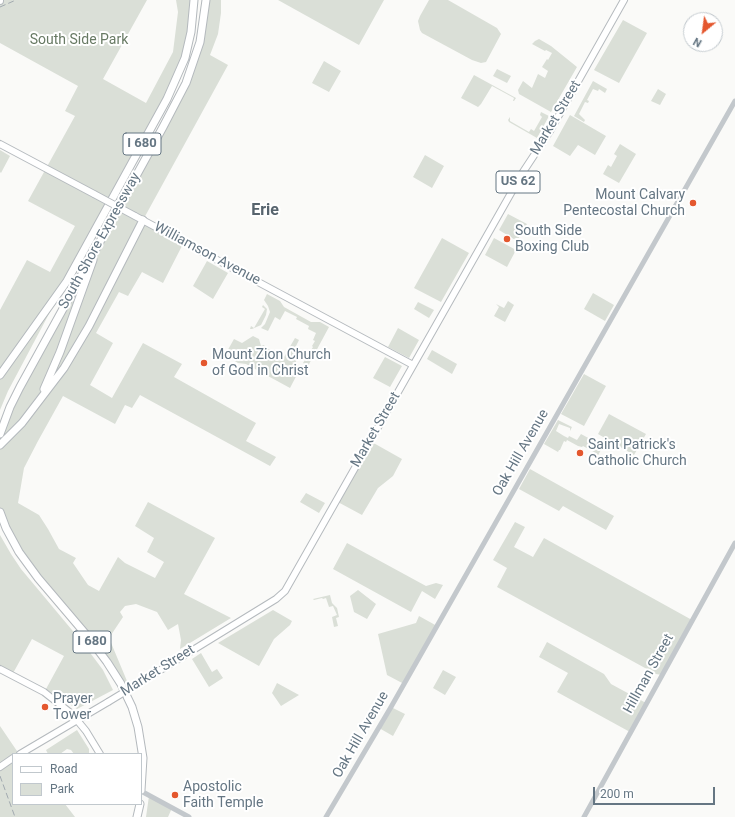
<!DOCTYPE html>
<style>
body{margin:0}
#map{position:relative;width:735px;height:817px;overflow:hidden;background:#fafaf8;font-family:Roboto,sans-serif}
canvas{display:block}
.legend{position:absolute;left:12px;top:753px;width:130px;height:52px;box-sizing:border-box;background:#fff;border:1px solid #c1c8cd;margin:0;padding:5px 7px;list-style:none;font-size:12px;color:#657683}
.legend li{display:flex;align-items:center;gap:8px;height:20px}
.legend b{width:20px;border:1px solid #c1c8cd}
.north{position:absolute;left:683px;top:12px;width:40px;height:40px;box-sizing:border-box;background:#fff;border:1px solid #c1c8cd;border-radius:50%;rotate:209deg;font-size:11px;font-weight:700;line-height:16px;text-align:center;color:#657683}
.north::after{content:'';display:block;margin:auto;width:14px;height:18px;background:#e4572e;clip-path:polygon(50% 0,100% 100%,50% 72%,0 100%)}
.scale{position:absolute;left:593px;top:787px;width:122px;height:18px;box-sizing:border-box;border:2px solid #657683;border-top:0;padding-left:5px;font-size:12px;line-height:14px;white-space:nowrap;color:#657683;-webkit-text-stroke:3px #fff;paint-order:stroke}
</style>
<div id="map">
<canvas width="735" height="817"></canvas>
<ul class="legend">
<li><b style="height:5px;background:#fff"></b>Road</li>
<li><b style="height:11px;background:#dadfd7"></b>Park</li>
</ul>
<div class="north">N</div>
<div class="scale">200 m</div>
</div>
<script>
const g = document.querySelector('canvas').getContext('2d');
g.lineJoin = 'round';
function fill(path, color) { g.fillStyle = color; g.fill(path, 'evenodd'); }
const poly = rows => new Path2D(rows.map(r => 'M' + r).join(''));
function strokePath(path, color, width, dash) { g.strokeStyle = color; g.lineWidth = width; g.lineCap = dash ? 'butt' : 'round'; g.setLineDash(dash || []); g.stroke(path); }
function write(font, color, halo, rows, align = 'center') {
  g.font = font + ' Roboto,sans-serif'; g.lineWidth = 4; g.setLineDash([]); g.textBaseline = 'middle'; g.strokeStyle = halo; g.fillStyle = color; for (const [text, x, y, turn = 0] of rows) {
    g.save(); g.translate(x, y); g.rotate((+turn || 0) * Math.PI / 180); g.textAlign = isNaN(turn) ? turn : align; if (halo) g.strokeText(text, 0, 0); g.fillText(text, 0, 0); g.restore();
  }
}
const green = poly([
 [0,0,147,0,103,79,146,103,173,52,178,12,176,0,194,0,185,58,8,391,0,410,0,310,27,260,50,272,75,226,28,201,75,116,65,111,78,86,0,43],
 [206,0,221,0,221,13,218,34,210,55,228,65,143,220,184,242,163,283,142,272,128,296,119,292,96,333,113,343,90,385,112,398,143,343,182,364,174,377,256,423,246,441,276,457,270,466,140,395,132,408,125,405,115,424,63,396,38,441,24,468,18,503,39,515,48,529,59,549,76,558,73,563,88,585,99,591,118,557,125,563,155,578,164,562,147,552,154,538,135,526,148,502,215,538,184,594,231,618,180,649,181,640,178,624,168,630,157,612,136,604,125,606,120,612,123,617,109,638,127,681,121,685,28,564,0,512,0,434,5,420,194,64],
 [278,0,384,0,359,45],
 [429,0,448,0,497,28,501,34,486,62,481,63,472,60,422,33,420,30,418,21,420,16],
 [623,20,647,33,619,83,594,70],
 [539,39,551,46,577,67,551,112,519,94,518,90,523,81,532,88,538,74,545,78,548,71,542,67,547,59,548,60,552,53,546,50,545,51,532,44,535,41],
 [324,61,341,71,329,92,312,83],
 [497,69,511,76,507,83,493,76],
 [474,75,516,98,514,101,513,101,514,98,492,86,481,104,478,107,461,98],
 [593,81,607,89,605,93,599,89,598,91,593,89,587,100,589,101,588,103,585,102,579,114,585,120,584,122,574,116],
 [658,89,666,94,660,105,651,101],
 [541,112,549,116,537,138,509,122,508,120,510,117,510,121,529,132,531,129,534,131,542,117,540,115],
 [570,115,606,136,595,155,578,145,570,156,553,146],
 [620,144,636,154,619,183,603,174,608,165,611,167,617,156,614,154],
 [0,150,10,156,1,173,0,172],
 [425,155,444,166,432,188,413,177],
 [508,214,527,224,517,241,499,230],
 [442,238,469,253,441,302,414,288],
 [494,238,516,250,507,267,485,255],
 [207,261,228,273,213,299,193,286],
 [593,293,614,305,605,321,584,309],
 [267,294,280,301,284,307,311,322,320,322,329,327,308,366,303,363,313,347,312,346,315,341,313,340,316,333,308,329,309,326,296,319,297,317,285,311,280,320,275,317,268,331,261,328,265,324,270,312,268,306,264,300],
 [508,301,514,305,505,322,494,316,499,307,496,304,504,308],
 [418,302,434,310,429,318,414,309],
 [263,305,267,309,266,315,261,325,252,329,250,329,251,326,254,328,265,309,262,307],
 [398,328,419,340,409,358,388,347],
 [253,336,259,339,261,346,264,345,265,347,284,357,295,338,299,340,293,352,295,354,294,355,298,357,297,360,295,363,290,361,301,367,290,388,246,364,238,363,225,355,234,339,242,343],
 [432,350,457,364,452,374,427,359],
 [385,357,402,366,390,387,373,378],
 [584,374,606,386,584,426,561,414],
 [609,414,646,434,634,455,598,434],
 [558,420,572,427,570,431,570,428,559,424,556,431,564,436,568,438,569,436,577,440,581,434,603,446,595,461,593,455,594,452,583,446,582,447,578,446,567,440,566,442,564,441,560,450,559,450,558,452,544,444],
 [370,441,402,459,393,476,378,488,362,515,336,501],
 [530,469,614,516,606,530,563,506,559,511,519,489],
 [306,493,325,503,319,513,300,502],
 [515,522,525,527,514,547,533,557,544,538,692,620,662,675,656,674,497,587,507,568,493,560],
 [0,535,11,554,21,569,82,642,103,670,113,690,77,709,46,689,64,656,32,639,12,675,0,669],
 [347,543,426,586,436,583,443,585,435,599,422,591,411,612,333,569],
 [358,590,376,604,367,619,354,612,350,596],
 [330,595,332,603,337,608,339,617,336,618,338,626,334,627,332,617,337,615,333,606,329,607,326,598,323,599,322,598,314,600,313,599],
 [273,610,292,621,290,625,274,639,259,666,218,643],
 [419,616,437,626,404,684,387,675,378,634,416,623],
 [547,642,604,674,611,684,646,703,630,732,557,692,568,673,539,657],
 [201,653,212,672,217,669,223,678,209,687,192,659],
 [443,670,456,677,445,695,433,688],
 [277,683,299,695,281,706,272,693],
 [391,707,405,714,393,736,379,728],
 [0,726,19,754,13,754,13,804,65,804,75,817,0,817],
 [77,730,89,749,89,753,88,754,74,754,71,750,67,749,60,754,48,754,46,750],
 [149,796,172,808,168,817,146,817]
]);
const minor = poly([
 [141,791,189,817],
 [326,817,391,707,735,101],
 [584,817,735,543]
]);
const major = poly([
 [0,1,0,0],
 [0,144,94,194],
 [135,216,413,365],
 [0,669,44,692,72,714,86,731,100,754],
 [136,685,276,599,285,591,523,172,550,131,624,0],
 [20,754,108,702],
 [0,767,13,758]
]);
const highway = poly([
 [0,375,67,281,167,99,185,58,191,32,194,0],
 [44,389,60,352,93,260],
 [0,434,10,407,20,387,163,127,186,83,200,42,206,0],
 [0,445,22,423,64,368,89,326,143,220],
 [0,512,6,528,19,552,38,578,89,638,107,662,121,684,132,707,138,727,143,758,141,790],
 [137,817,140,804]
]);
const rail = poly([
 [0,7,16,0],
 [0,776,15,817]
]);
const majorBridge = poly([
 [94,194,135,216],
 [108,702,136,685]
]);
const markers = [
 [693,203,4,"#e4572e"],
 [507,239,4,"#e4572e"],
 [204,363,4,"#e4572e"],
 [580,453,4,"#e4572e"],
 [45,707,4,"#e4572e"],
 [175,795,4,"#e4572e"]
];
const shields = [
 [142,144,38],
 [518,182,44],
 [92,642,38]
];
const shieldNames = [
 ["I 680",142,144],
 ["US 62",518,182],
 ["I 680",92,642]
];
const parkNames = [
 ["South Side Park",79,40]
];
const streetNames = [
 ["Market Street",556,118,-59],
 ["South Shore Expressway",100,241,-61],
 ["Williamson Avenue",207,254,28],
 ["Market Street",376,430,-60],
 ["Oak Hill Avenue",521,453,-60],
 ["Market Street",158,671,-32],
 ["Hillman Street",649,674,-61],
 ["Oak Hill Avenue",361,735,-60]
];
const poiNames = [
 ["Mount Calvary",685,195,"right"],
 ["Pentecostal Church",685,211,"right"],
 ["South Side",515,231],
 ["Boxing Club",515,247],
 ["Mount Zion Church",212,355],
 ["of God in Christ",212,371],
 ["Saint Patrick's",588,445],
 ["Catholic Church",588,461],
 ["Prayer",53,699],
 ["Tower",53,715],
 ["Apostolic",183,787],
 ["Faith Temple",183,803]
];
const quarterNames = [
 ["Erie",265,211]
];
fill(green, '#dadfd7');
strokePath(major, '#b5babe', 8);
strokePath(highway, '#b4b9bd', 9);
strokePath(minor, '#c3c8cc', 5);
strokePath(major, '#fff', 6);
strokePath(highway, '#fff', 7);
strokePath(rail, '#a2aab0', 1, [6, 3]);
strokePath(majorBridge, '#b5babe', 8, []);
strokePath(majorBridge, '#fff', 6);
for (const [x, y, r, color] of markers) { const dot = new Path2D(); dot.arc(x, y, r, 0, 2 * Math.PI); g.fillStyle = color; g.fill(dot); strokePath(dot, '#fff', 1.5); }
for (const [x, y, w] of shields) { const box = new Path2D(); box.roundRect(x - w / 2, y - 11, w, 22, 3); g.fillStyle = '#fff'; g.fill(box); strokePath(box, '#657683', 1); }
write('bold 13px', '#657683', null, shieldNames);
write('14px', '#687a64', '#fff', parkNames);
write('14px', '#657683', '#fff', streetNames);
write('14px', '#657683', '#fff', poiNames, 'left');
write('bold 16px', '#57646e', '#fff', quarterNames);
</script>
